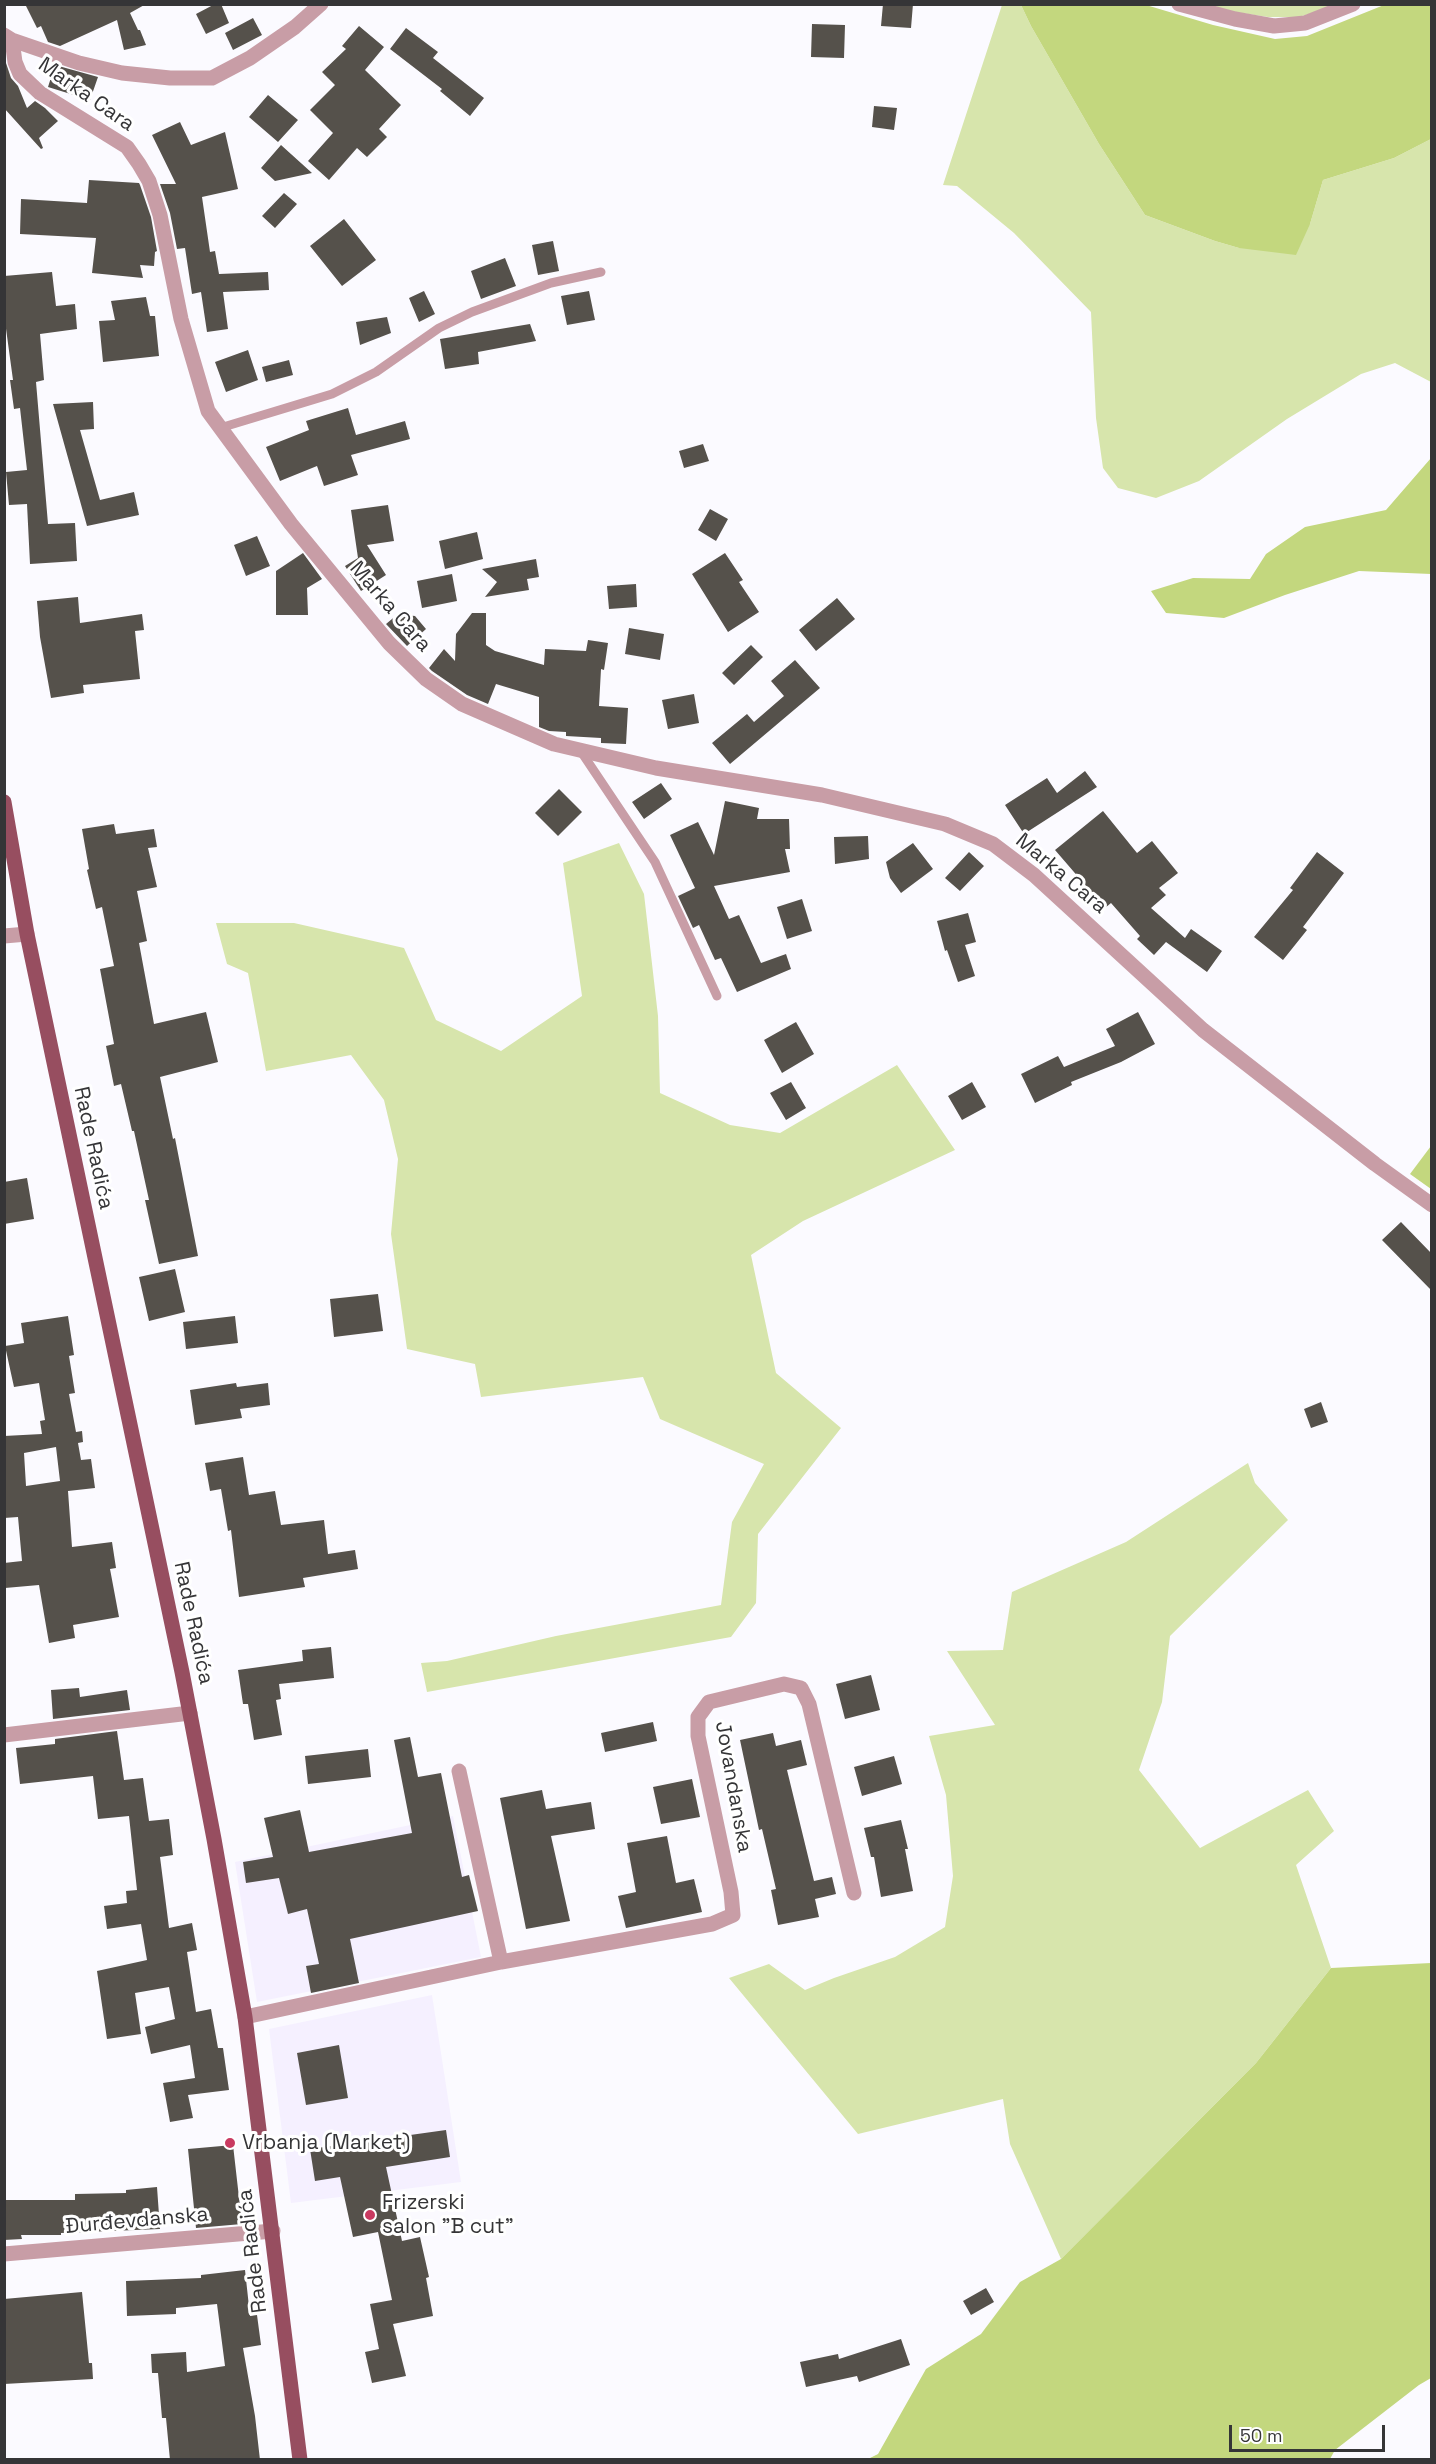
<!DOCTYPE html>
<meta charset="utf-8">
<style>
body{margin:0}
#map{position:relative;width:1436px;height:2464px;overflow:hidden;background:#fbfaff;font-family:"Space Grotesk",sans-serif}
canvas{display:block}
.frame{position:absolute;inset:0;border:6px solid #353537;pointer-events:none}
.scale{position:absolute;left:1229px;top:2425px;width:156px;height:27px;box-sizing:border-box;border:3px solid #353537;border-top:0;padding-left:8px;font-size:18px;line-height:21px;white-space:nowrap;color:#353537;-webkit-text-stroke:4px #fff;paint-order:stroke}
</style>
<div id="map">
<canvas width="1436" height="2464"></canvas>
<div class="frame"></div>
<div class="scale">50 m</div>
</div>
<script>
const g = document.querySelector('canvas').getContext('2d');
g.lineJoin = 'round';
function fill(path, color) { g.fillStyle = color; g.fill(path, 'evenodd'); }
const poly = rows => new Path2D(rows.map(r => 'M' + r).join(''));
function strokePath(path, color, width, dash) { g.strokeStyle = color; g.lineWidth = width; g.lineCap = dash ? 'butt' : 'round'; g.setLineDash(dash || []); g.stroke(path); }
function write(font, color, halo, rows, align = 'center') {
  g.font = font + ' "Space Grotesk",sans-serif'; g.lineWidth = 6; g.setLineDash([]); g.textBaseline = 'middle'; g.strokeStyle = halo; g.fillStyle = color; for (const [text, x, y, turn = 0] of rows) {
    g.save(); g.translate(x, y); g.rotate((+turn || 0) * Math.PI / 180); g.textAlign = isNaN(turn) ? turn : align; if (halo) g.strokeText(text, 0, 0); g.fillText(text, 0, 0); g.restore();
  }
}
const built = poly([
 [453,1816,481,1957,257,2002,235,1862],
 [432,1995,461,2182,291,2203,269,2029]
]);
const green = poly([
 [1002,5,1021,5,1031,26,1099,144,1145,215,1215,241,1239,248,1310,224,1323,180,1394,158,1431,139,1431,382,1395,363,1361,374,1287,419,1199,481,1156,498,1118,488,1103,468,1096,418,1091,312,1014,233,957,186,943,185],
 [1210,5,1338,5,1299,17,1268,17,1235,12],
 [619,843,644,894,658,1016,660,1093,730,1125,780,1133,897,1065,955,1150,803,1221,751,1255,776,1373,841,1428,758,1534,756,1603,731,1637,427,1692,421,1663,447,1661,556,1636,721,1605,732,1522,764,1464,660,1419,643,1377,481,1397,475,1364,407,1349,391,1234,398,1159,384,1100,351,1055,266,1071,248,973,227,964,216,923,294,923,404,948,436,1020,501,1051,582,996,563,863],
 [1248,1463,1255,1483,1288,1520,1170,1636,1162,1702,1139,1770,1200,1848,1308,1790,1334,1831,1296,1865,1331,1968,1256,2063,1061,2259,1010,2144,1003,2099,858,2134,729,1978,769,1964,805,1990,834,1978,895,1957,945,1927,953,1876,946,1795,929,1736,995,1725,947,1651,1003,1650,1012,1592,1126,1542]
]);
const forest = poly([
 [1021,5,1146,5,1213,25,1275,39,1307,36,1384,5,1429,5,1432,8,1431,139,1394,158,1323,180,1310,224,1296,255,1239,248,1215,241,1145,215,1099,144,1031,26],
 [1431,458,1431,574,1359,571,1285,595,1224,618,1166,613,1151,591,1193,578,1250,579,1266,554,1305,527,1386,510],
 [1431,1146,1431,1189,1410,1174],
 [1431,1963,1431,2378,1419,2385,1335,2450,1330,2459,868,2459,878,2454,926,2369,981,2334,1020,2282,1061,2259,1256,2063,1331,1968]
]);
const building = poly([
 [25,4,146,4,130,13,138,30,140,30,146,45,124,50,117,20,60,46,48,42,41,26,37,28],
 [215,4,221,4,229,23,206,34,196,14],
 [883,4,913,4,911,28,881,26],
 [253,18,262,35,233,50,225,33],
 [812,24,845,25,844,58,811,57],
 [359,26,384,47,365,70,401,105,379,129,387,137,367,157,357,148,329,180,308,161,333,133,310,110,335,85,322,72,346,49,342,46],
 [406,28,438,52,433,58,484,98,470,116,440,91,442,89,390,49],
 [4,57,11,78,18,86,27,108,35,101,45,108,58,121,39,138,43,148,41,149,4,108],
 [55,65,98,77,90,100,48,87],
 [268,95,298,120,278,142,249,117],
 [874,106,897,108,894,130,872,127],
 [180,122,191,145,225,132,238,189,202,197,210,252,215,251,219,274,268,272,269,290,223,292,228,329,207,332,201,292,192,294,185,248,177,249,170,213,160,184,176,184,152,135],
 [281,145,312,173,275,181,261,168],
 [89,180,139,183,140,185,151,217,157,251,155,252,154,266,140,265,143,278,92,273,96,238,20,234,21,199,87,203],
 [284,193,297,204,275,228,262,216],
 [344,219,376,260,342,286,310,246],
 [553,241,559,271,538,275,532,245],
 [505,258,516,286,481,299,471,271],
 [52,272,56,306,75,304,77,329,40,334,44,380,36,382,48,524,75,523,77,561,30,564,27,504,9,505,6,472,27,470,20,408,14,409,10,380,13,380,4,314,4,276],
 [424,291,435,314,419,322,409,298],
 [589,291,595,320,567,325,561,296],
 [146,297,150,316,155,316,159,356,103,362,99,321,115,320,111,301],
 [387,317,391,333,360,345,356,322],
 [530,324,536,341,478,352,479,364,445,369,440,339],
 [248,350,258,380,226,392,215,362],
 [289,360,293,375,266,382,262,367],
 [93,402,94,429,80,430,100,500,134,492,139,515,87,526,53,404],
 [348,408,356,435,405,421,410,439,351,455,358,475,324,486,317,466,280,481,266,447,309,430,306,421],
 [703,444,709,461,684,468,679,451],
 [388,505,394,541,367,545,386,575,361,591,345,566,358,558,351,510],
 [710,509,728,519,716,541,698,530],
 [477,532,483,559,445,569,439,541],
 [257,536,270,566,246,576,234,545],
 [303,553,322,579,307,588,308,615,276,615,276,571],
 [725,553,743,580,739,582,759,612,728,632,692,574],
 [536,559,539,577,527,579,529,590,485,597,497,582,482,569],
 [452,574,457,601,422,608,417,581],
 [636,584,637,607,609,609,607,586],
 [78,597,80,623,142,614,144,630,135,631,140,679,83,685,84,693,51,698,40,637,37,601],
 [837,598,855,619,816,651,799,630],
 [472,613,486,613,486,645,495,651,544,665,545,649,586,651,588,640,608,643,604,670,601,669,599,706,628,708,626,744,601,743,601,738,566,736,566,732,549,731,539,727,539,697,496,684,488,704,467,695,432,671,429,668,444,649,455,661,456,634],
 [398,614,415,616,426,629,407,646,386,624],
 [629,628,664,634,660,660,625,654],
 [751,645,763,657,734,685,722,673],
 [795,660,820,688,730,764,712,743,747,714,754,722,784,696,771,681],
 [694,694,699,723,668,729,662,700],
 [1085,771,1097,787,1024,834,1005,805,1047,778,1057,793],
 [661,783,672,799,644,819,632,802],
 [559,789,582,812,558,836,535,813],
 [725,801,759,808,757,819,789,819,790,849,785,849,790,872,714,886,729,919,739,915,761,963,786,954,791,969,737,992,721,958,715,960,699,925,693,928,678,896,695,888,670,835,698,822,714,855],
 [1103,811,1137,853,1152,841,1178,873,1159,888,1166,895,1151,908,1185,938,1191,929,1222,951,1207,972,1166,942,1154,955,1137,939,1140,936,1111,903,1105,908,1055,850],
 [114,824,116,834,154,829,157,847,148,848,157,887,137,891,147,941,139,943,154,1024,206,1012,218,1062,160,1077,173,1139,175,1138,198,1256,159,1264,145,1200,149,1200,134,1131,132,1131,121,1084,114,1086,106,1046,114,1044,100,969,114,966,102,907,96,909,87,870,89,869,82,829],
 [868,836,869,859,835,864,834,837],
 [913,843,933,869,901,893,890,878,886,862],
 [969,852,984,866,960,891,945,878],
 [1317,852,1344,873,1303,927,1307,930,1283,960,1254,937,1293,890,1290,888],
 [802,899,812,931,787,939,777,907],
 [968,913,976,942,965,945,975,976,958,982,947,950,945,951,937,921],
 [1138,1012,1155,1044,1121,1062,1071,1082,1072,1085,1035,1103,1021,1074,1058,1056,1064,1067,1115,1046,1106,1029],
 [796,1022,814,1054,782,1073,764,1040],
 [791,1082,806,1108,786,1120,770,1093],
 [972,1082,986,1107,962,1120,948,1096],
 [27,1178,34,1219,4,1224,4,1182],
 [1401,1222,1431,1253,1431,1290,1382,1240],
 [175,1269,185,1312,149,1321,139,1277],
 [378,1294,383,1331,334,1337,330,1299],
 [68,1316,74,1355,69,1356,75,1393,69,1394,76,1432,82,1431,83,1442,78,1443,81,1460,91,1459,95,1488,68,1491,72,1547,112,1542,116,1568,110,1569,119,1617,73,1625,75,1638,49,1643,39,1585,5,1588,4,1563,22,1561,18,1517,4,1518,4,1436,42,1434,40,1421,45,1420,39,1383,14,1387,5,1346,24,1343,21,1323],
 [56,1447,60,1481,26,1486,24,1453],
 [235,1316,238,1343,186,1349,183,1322],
 [236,1383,237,1387,268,1383,270,1405,240,1409,242,1418,195,1425,190,1390],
 [1321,1402,1328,1422,1311,1428,1304,1409],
 [243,1457,249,1495,275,1491,281,1525,324,1520,328,1554,355,1550,358,1569,303,1578,305,1587,239,1597,231,1530,228,1531,221,1489,210,1491,205,1463],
 [331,1647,334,1678,279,1684,281,1699,276,1700,282,1735,254,1740,248,1704,243,1704,238,1670,303,1661,302,1650],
 [871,1675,880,1710,845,1719,836,1684],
 [79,1688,80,1697,127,1690,130,1710,53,1719,51,1690],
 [653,1722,657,1741,605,1752,601,1733],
 [117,1731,124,1780,143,1778,149,1821,169,1819,173,1855,160,1857,169,1928,192,1923,197,1950,187,1952,196,2012,211,2009,218,2048,223,2048,229,2090,188,2095,193,2118,170,2122,163,2083,195,2078,190,2045,151,2054,145,2027,175,2019,169,1987,135,1993,141,2034,107,2039,97,1971,147,1960,141,1924,107,1929,104,1906,127,1903,126,1891,137,1890,129,1816,98,1819,93,1776,20,1784,16,1748,55,1744,55,1739],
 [773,1733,776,1746,801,1740,807,1765,787,1770,814,1881,832,1877,836,1894,815,1899,819,1917,778,1925,771,1890,776,1889,762,1829,759,1830,740,1740],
 [410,1737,418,1777,441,1773,462,1877,469,1875,478,1911,350,1939,359,1983,311,1993,306,1966,319,1964,307,1909,288,1914,279,1878,246,1883,243,1862,273,1857,264,1818,300,1810,309,1852,412,1833,394,1740],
 [368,1749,371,1777,308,1784,305,1756],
 [894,1756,902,1784,862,1796,854,1767],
 [692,1779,700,1817,661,1824,653,1787],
 [542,1790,546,1809,591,1802,595,1829,551,1836,570,1921,526,1929,500,1798],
 [901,1820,908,1849,905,1849,913,1891,881,1897,874,1857,871,1857,864,1828],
 [667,1836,676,1883,694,1879,702,1912,626,1928,618,1896,636,1892,627,1843],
 [339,2045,348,2098,306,2105,297,2053],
 [446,2130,450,2157,386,2167,402,2241,420,2237,429,2277,426,2278,433,2316,393,2324,406,2376,372,2383,365,2352,379,2349,370,2304,392,2300,378,2232,353,2237,340,2177,315,2181,310,2149],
 [233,2145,242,2224,196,2228,188,2149],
 [157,2187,160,2229,61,2233,61,2235,21,2235,22,2239,4,2240,4,2200,75,2200,75,2194,126,2193,126,2190],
 [245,2270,250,2316,257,2315,261,2345,243,2348,255,2416,260,2460,170,2460,166,2418,162,2418,158,2373,152,2373,151,2354,186,2352,187,2372,225,2366,217,2304,176,2308,176,2314,127,2316,126,2281,201,2278,201,2275],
 [986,2288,994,2302,971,2315,963,2301],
 [82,2292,89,2363,92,2363,93,2379,4,2384,4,2299],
 [901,2339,910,2365,859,2382,857,2376,806,2387,800,2362,838,2354,839,2359]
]);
const service = poly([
 [220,428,332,394,376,372,439,328,472,312,551,283,601,272],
 [580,750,655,862,717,996]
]);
const minor = poly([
 [1179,4,1235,19,1274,26,1305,23,1353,4],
 [4,35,12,40,15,62,20,74,40,93,127,147,139,164,149,181,160,215,181,319,208,411,291,524,389,643,426,679,462,704,554,744,656,768,822,795,945,824,993,844,1034,875,1203,1030,1375,1164,1432,1205],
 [12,40,79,63,122,73,170,78,212,78,250,58,295,27,321,4],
 [4,936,27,934],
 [459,1771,501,1962],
 [245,2017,501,1962,712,1924,733,1915,731,1892,698,1736,698,1717,709,1702,784,1684,801,1688,809,1704,854,1893],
 [4,2254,273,2231]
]);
const tertiary = poly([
 [4,1735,190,1713]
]);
const primary = poly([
 [4,802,27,934,182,1672,214,1839,245,2017,300,2460]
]);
const markers = [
 [230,2143,6,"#c93a61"],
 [370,2215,6,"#c93a61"]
];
const streetNames = [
 ["Marka Cara",86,95,35],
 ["Marka Cara",390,607,49],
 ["Marka Cara",1061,874,40],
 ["Rade Radića",93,1148,78],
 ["Rade Radića",193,1623,78],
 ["Jovandanska",733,1787,80],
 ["Đurđevdanska",137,2221,-5],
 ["Rade Radića",253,2251,-97]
];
const poiNames = [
 ["Vrbanja (Market)",242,2143],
 ["Frizerski",382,2203],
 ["salon \"B cut\"",382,2227]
];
fill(built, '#f5f0ff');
fill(green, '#d7e5ac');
fill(forest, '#c3d77e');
fill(building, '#55514b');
strokePath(service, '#c89da6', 9);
strokePath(minor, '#c89da6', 15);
strokePath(tertiary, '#c89da6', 15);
strokePath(primary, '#974e60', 15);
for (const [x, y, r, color] of markers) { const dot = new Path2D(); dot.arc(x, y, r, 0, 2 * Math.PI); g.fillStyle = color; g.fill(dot); strokePath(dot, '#fff', 2); }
write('21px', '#353537', '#fff', streetNames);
write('21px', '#353537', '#fff', poiNames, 'left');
</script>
